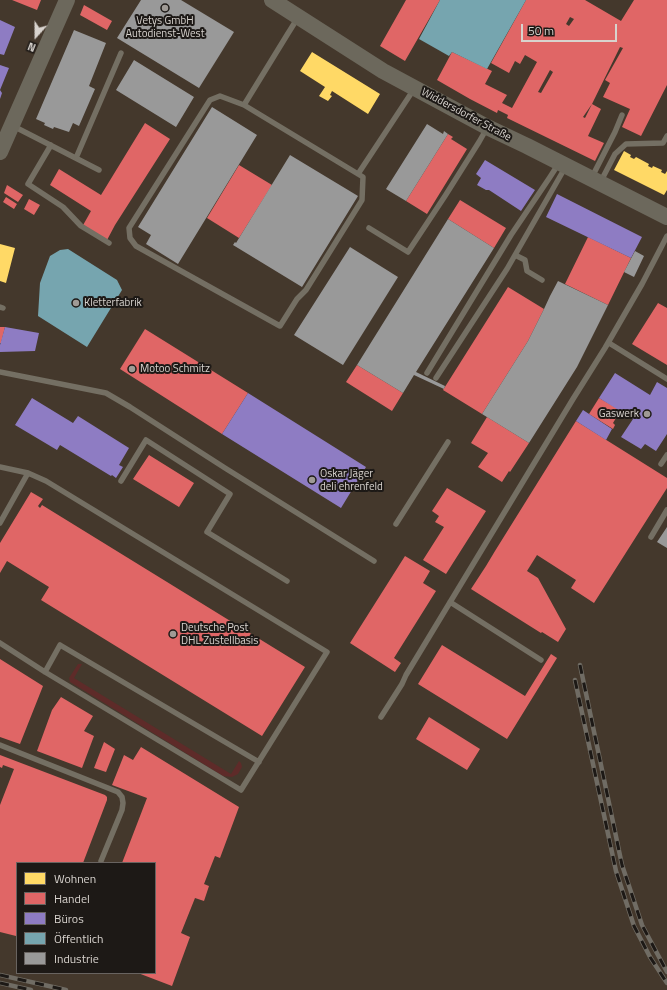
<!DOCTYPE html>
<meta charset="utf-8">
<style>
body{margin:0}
#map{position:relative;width:667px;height:990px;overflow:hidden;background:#34312c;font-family:"Titillium Web",sans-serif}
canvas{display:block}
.legend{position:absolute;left:16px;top:862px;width:140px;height:112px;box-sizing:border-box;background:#1d1916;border:1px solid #686360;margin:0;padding:5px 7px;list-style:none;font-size:12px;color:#d8d3ce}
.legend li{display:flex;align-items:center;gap:8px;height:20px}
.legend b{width:20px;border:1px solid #686360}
.north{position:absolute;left:16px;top:16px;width:40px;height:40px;-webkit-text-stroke:3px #1d1916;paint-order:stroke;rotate:201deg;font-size:11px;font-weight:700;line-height:16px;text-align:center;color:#d8d3ce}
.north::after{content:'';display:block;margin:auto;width:14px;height:18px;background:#d8d3ce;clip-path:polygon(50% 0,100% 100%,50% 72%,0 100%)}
.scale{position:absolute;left:521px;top:24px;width:96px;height:18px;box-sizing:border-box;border:2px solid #d8d3ce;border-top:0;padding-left:5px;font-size:12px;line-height:14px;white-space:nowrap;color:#d8d3ce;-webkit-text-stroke:3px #1d1916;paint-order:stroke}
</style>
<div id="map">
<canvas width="667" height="990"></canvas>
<ul class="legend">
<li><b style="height:11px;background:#ffd966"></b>Wohnen</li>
<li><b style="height:11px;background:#e06666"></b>Handel</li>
<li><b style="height:11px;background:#8e7cc3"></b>Büros</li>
<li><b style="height:11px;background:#76a5af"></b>Öffentlich</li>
<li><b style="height:11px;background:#999"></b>Industrie</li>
</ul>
<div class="north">N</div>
<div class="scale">50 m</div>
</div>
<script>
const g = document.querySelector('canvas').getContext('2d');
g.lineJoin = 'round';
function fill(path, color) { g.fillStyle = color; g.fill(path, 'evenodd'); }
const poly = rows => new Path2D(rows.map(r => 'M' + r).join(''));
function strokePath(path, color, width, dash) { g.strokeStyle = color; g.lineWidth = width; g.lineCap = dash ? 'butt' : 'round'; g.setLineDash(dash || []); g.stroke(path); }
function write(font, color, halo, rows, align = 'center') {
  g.font = font + ' "Titillium Web",sans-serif'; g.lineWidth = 4; g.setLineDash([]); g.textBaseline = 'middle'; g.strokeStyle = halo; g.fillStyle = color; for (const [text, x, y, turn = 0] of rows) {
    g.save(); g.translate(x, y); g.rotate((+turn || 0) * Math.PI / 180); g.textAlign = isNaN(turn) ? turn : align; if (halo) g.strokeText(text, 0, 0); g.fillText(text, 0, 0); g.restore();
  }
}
const built = poly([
 [0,0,667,0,667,990,0,990],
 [17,863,155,863,155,973,17,973]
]);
const green = poly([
 [78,664,82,664,74,678,231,774,239,761,241,763,242,767,238,774,232,777,223,776,70,682,69,678]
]);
const homes = poly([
 [312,52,380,94,368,114,332,91,330,95,332,96,328,101,319,96,325,87,300,71],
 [624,151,631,155,630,157,634,159,636,157,649,164,648,166,652,168,653,166,662,170,661,172,665,174,667,171,667,190,664,195,614,170],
 [0,244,15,248,6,283,0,281]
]);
const shops = poly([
 [12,0,41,0,37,10],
 [406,0,440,0,405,61,380,46],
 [526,0,585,0,621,21,634,0,667,0,667,85,641,136,622,127,630,109,603,97,610,83,605,80,623,48,620,47,592,104,583,117,585,118,592,104,601,109,588,136,604,143,595,161,507,118,508,115,498,110,497,113,470,99,437,80,452,52,492,71,485,84,507,95,502,103,512,108,537,62,525,55,520,64,515,61,509,73,491,63],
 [570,17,574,19,569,26,566,24],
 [550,70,553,72,541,93,538,92],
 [84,5,112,21,107,30,80,15],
 [145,123,170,139,115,225,106,242,82,227,91,211,50,185,59,169,101,195],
 [448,134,453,137,451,139,467,149,427,214,406,201],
 [239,165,272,185,239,238,207,218],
 [7,185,23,195,18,202,4,193],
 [6,197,17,204,14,209,3,202],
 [29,199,40,205,34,215,24,209],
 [460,200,506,228,494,248,448,219],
 [588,237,631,258,608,305,565,284],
 [508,287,544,309,528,341,482,414,443,390],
 [658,303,667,308,667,365,632,344],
 [0,327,5,327,1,343,0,343],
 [145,329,248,393,222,434,120,369],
 [357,365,403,393,392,411,346,382],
 [599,398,620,410,618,413,619,413,613,423,615,425,613,429,589,414],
 [487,417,529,443,510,472,509,471,502,482,478,467,488,453,471,443],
 [576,421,667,478,667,488,594,603,571,588,576,580,537,555,527,571,538,578,566,629,558,642,542,632,541,633,471,589,486,566,495,551],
 [149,455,194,483,179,507,133,479],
 [447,488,486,511,446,574,423,560,444,527,435,522,439,516,432,511],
 [31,492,43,499,38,506,40,508,42,505,305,667,262,736,41,600,49,587,7,561,0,573,0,543],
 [405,556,430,571,423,583,436,591,394,658,401,663,395,672,350,643],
 [442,645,525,696,551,654,557,658,507,739,418,684],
 [0,659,43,686,20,744,0,737],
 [61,697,93,716,84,731,94,736,82,768,37,751,52,710],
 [429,717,480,749,467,770,416,739],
 [104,742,115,749,106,772,94,768],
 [141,747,239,807,220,858,215,856,204,884,209,886,204,901,195,898,181,933,190,937,172,986,138,973,155,973,155,863,122,863,147,798,112,785,124,755,133,760],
 [0,755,105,795,107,797,107,800,83,863,17,863,17,935,16,936,0,932,0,805,14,769,3,765,2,768,0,767]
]);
const offices = poly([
 [0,20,15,27,4,55,0,54],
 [0,65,9,68,0,90,2,93,0,99],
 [485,160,535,190,521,211,489,190,486,190,477,185,481,178,476,174],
 [557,194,642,237,631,258,546,217],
 [5,327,39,333,35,351,0,352,0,345],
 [615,373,650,395,657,382,667,388,667,434,656,451,645,444,641,449,621,437,633,419,599,398],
 [248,393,366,467,341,508,222,434],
 [32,398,73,423,78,416,129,448,119,465,123,467,116,478,112,475,111,476,60,445,57,450,15,425],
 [583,410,612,429,606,440,576,421]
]);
const public = poly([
 [440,0,526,0,487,69,452,52,449,56,419,39],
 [68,249,117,280,122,290,87,347,38,316,40,283,50,256,60,250]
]);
const industry = poly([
 [141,0,181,0,234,32,199,88,117,38],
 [74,30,106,43,89,86,95,89,79,126,73,123,69,132,54,127,53,129,44,125,45,123,36,119],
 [134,60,194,97,176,127,116,90],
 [212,107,257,135,178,264,146,244,151,235,138,227],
 [427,124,443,134,444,131,448,134,406,201,386,189],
 [290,155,358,196,302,287,233,245,235,242,236,243],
 [448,219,494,248,416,372,445,386,444,389,414,375,403,393,357,365],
 [350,247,398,277,343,365,294,335],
 [635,251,644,256,634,277,624,272],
 [558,281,608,305,577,367,529,443,482,414,528,341,544,309,550,296],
 [667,527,667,548,657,542]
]);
const lane = poly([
 [244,105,363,177,362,200,306,290,297,299,280,326,136,246,130,238,129,228,210,100,220,96,244,105,287,35,297,19],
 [13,126,99,170],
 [51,145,28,184,63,207,81,226,109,243],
 [76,158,121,53],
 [358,174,414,89],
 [592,177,615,132,622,115],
 [601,181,615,154,626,144,663,143,667,136],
 [369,228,408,252,445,196,479,142,487,128],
 [515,255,525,260,527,271,542,280],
 [0,307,3,308],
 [609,343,667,379],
 [0,372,106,393,130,407,225,468,374,561],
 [427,373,511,235,550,177,559,163],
 [436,378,507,269,566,166],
 [661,464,667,455],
 [0,467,28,473,46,481,327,652,241,790,45,672,0,643],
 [121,481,146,440,230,494,207,532,287,581],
 [0,523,28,473],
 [396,524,448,442],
 [651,537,667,510],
 [450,602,541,660],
 [45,672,60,645,259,762],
 [381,717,402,684,406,675,573,399,605,348,642,284,667,236],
 [0,745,118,792,122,797,123,803,122,810,101,861]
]);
const secondary = poly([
 [272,0,383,71,487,127,527,146,667,217],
 [0,152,67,0]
]);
const rail = poly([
 [580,665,622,865,642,925,667,972],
 [575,680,616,871,634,926,650,957,667,983],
 [0,975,66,990],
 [0,983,31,990]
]);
const markers = [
 [165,8,4,"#9f9a95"],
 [76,303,4,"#9f9a95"],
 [132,369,4,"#9f9a95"],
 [647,414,4,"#9f9a95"],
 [312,480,4,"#9f9a95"],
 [173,634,4,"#9f9a95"]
];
const poiNames = [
 ["Vetys GmbH",165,21,"center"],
 ["Autodienst-West",165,34,"center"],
 ["Kletterfabrik",84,303],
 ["Motoo Schmitz",140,369],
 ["Gaswerk",639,414,"right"],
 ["Oskar Jäger",320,474],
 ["deli ehrenfeld",320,487],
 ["Deutsche Post",181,628],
 ["DHL Zustellbasis",181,641]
];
const streetNames = [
 ["Widdersdorfer Straße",466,115,28]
];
fill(built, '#44382c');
fill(green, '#5e2b29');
fill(homes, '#ffd966');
fill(shops, '#e06666');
fill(offices, '#8e7cc3');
fill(public, '#76a5af');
fill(industry, '#999');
strokePath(lane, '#746f63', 5.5);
strokePath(secondary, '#6c685c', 16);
strokePath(rail, '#706c64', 4.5);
strokePath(rail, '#1d1916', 3, [9]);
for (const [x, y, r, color] of markers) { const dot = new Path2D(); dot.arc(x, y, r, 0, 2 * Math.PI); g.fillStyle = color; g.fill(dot); strokePath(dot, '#1d1916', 1.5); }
write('11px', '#d8d3ce', '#1d1916', poiNames, 'left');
write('11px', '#d8d3ce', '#1d1916', streetNames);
</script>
